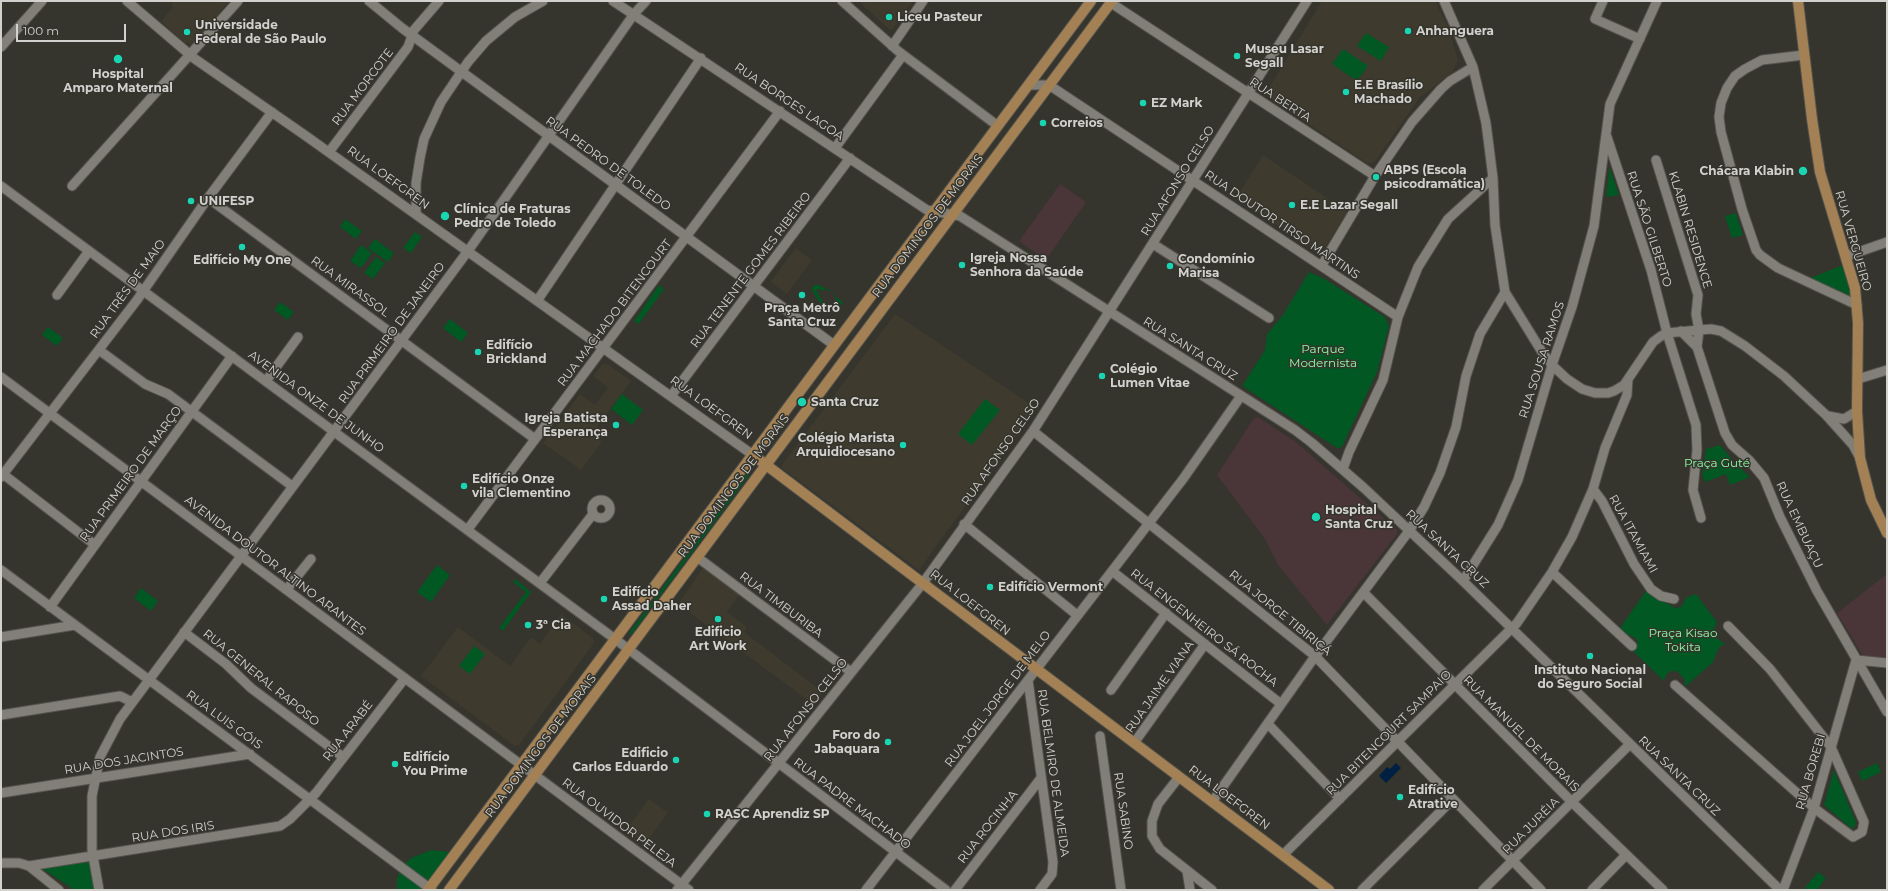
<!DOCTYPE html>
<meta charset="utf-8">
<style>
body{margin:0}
#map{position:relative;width:1888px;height:891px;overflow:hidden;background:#35342d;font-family:Montserrat,sans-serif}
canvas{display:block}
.frame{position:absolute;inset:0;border:2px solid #d2d1cd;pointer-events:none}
.scale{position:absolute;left:16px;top:24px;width:110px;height:18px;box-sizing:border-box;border:2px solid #d2d1cd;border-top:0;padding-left:5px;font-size:12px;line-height:14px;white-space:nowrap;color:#d2d1cd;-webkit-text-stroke:3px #35342d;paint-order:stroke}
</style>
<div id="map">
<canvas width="1888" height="891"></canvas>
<div class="frame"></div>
<div class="scale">100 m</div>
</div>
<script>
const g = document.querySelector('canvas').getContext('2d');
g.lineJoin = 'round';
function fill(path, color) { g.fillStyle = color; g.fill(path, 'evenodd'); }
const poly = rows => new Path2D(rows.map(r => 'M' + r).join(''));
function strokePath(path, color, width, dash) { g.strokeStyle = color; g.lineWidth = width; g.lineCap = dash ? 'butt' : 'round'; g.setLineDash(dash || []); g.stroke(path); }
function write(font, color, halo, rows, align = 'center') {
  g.font = font + ' Montserrat,sans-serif'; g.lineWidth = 3; g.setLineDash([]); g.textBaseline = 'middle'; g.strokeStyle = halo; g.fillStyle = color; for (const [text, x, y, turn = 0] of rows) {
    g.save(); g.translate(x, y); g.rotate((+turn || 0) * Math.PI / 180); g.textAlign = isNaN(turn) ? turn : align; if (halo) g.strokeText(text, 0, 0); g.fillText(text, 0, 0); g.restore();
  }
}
const built = poly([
 [174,1,229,1,191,45,187,42,185,43,161,21,173,7,171,5],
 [858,1,913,1,893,29,890,30],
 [1322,1,1435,1,1449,29,1458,60,1452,72,1420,97,1376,160,1372,163,1367,163,1267,96,1266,93],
 [1263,155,1348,212,1321,253,1318,252,1236,198],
 [796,248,812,260,787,294,772,283,771,281],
 [895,314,1036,408,919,570,782,468,782,465],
 [602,364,607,364,631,381,592,434,602,442,581,470,543,443,580,394,595,405,608,388,593,376],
 [703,568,740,594,727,612,747,627,744,632,823,692,813,704,678,604],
 [561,614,593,638,594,643,519,745,515,746,421,676,458,627,510,666,531,637,540,644],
 [649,799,668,813,645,844,626,830]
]);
const medical = poly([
 [1060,184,1086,202,1046,260,1019,241],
 [1258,417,1296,442,1397,530,1397,534,1327,625,1278,565,1265,539,1217,475,1254,418],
 [1887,574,1887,659,1863,656,1837,613]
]);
const green = poly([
 [1366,33,1389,47,1381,61,1357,46],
 [1343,49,1368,66,1357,81,1332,64],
 [1609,166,1619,195,1606,197,1609,172],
 [1736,213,1743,235,1732,238,1725,216],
 [345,219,362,231,356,239,340,227],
 [415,232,422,237,411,253,403,248],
 [375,239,394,253,388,262,368,248],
 [361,245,372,253,361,268,350,261],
 [376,257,385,263,373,279,364,273],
 [1843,265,1851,297,1810,278],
 [1309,272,1323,278,1385,317,1389,326,1377,372,1342,447,1337,448,1242,386,1265,350,1267,334,1283,315],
 [659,285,664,289,639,324,634,321],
 [815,285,820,285,827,290,830,289,830,291,816,289,822,301,827,304,838,305,833,293,835,293,834,296,842,301,842,304,838,307,823,306,818,300,813,292,812,288],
 [280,302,294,312,288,320,274,310],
 [450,319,468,333,461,342,443,328],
 [48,327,63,338,57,346,42,335],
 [622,394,643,410,632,425,611,409],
 [985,399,1000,410,972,445,958,434],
 [1720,445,1736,464,1750,477,1730,485,1726,474,1706,482,1702,476,1706,449],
 [748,472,750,474,631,635,629,633],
 [437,565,450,575,431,602,417,592],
 [515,579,531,592,503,631,499,628,526,592,513,582],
 [141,588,158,601,151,611,134,598],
 [1646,591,1675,608,1681,607,1687,597,1696,594,1717,622,1714,629,1714,636,1725,644,1719,647,1713,662,1685,687,1685,680,1677,671,1671,671,1666,675,1664,681,1633,651,1638,643,1637,639,1627,634,1620,628],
 [474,646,485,654,470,674,459,666],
 [1877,763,1881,772,1862,781,1858,772],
 [1834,770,1856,822,1854,828,1851,828,1824,805],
 [431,850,451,852,424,890,397,890,397,879,401,867,411,858],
 [89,862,94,890,75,890,41,868],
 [1818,872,1826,878,1817,890,1808,890,1805,888]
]);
const water = poly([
 [1396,763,1401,768,1386,783,1379,776,1387,767,1390,769]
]);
const minor = poly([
 [127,1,195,59,306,136,753,455],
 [369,1,402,28,834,345],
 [613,1,927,210,960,216,1295,430,1312,443,1364,488,1463,581,1780,890],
 [842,1,898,51,998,126],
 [1444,1,1473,67,1486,123,1493,178,1495,225,1505,292,1542,352,1552,365,1567,379,1582,389,1595,393,1608,393,1614,391,1624,385,1653,342,1661,336,1667,333,1699,330,1711,329,1721,331,1745,346,1784,376,1826,415,1853,445,1860,458],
 [1603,1,1595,19,1640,39],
 [1111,3,1375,176],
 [892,46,923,1],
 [1,47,42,1],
 [1804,55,1762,60,1745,69,1735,76,1727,88,1721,103,1719,117,1721,132,1742,209,1756,250,1760,255,1778,268,1857,305],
 [1029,85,1049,85,1398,317],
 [1607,137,1651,270,1667,333,1696,425,1697,450,1693,490,1701,518],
 [835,148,903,55],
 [329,152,408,47,414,30,439,1],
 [1656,160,1698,295,1696,314,1699,330,1697,347,1725,433,1732,445,1749,460,1764,478,1780,517,1817,591,1887,712],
 [1,186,615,639,946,890],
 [72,186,238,1],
 [208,198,535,439],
 [416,214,416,183,420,158,424,139,441,102,468,62,486,41,515,17,543,1],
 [1153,244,1269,318],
 [1847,256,1887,242],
 [1322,265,1375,176,1412,122,1441,89,1450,81,1473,67],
 [57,295,89,251],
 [537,301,701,58],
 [1681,331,1697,347],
 [99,350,145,384,168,394,292,486],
 [1,377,689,890],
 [1858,379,1887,370],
 [266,381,298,337],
 [671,396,850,158],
 [1828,416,1844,419,1857,411],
 [1033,431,1315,656,1541,890],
 [1343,469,1349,452,1383,380,1398,317,1418,267,1448,219,1493,178],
 [3,474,95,545],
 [1,477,137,300,208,198,272,112],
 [1593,489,1602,501,1634,564,1651,589,1661,596,1674,599],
 '592 509a9 9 0 1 1 18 0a9 9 0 1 1-18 0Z',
 [964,524,1077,615],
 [468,529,780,111],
 [697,557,851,672],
 [1,570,432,890],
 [1112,571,1281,704],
 [1552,572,1632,646],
 [1463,581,1498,525,1518,480,1552,365,1572,307,1594,226,1610,104,1657,1],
 [540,583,593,514],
 [287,589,311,559],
 [1364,593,1577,807,1663,890],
 [50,607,232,356],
 [184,632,226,664,251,688,343,757],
 [1,637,75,625],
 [1028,680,1053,862,1052,874,1040,890],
 [1675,685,1814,808,1853,837,1862,832,1864,822,1831,747,1770,669,1728,626],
 [1111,690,1166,613],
 [1,715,120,696,132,702],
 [1268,724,1340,799],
 [1100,736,1121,890],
 [1134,743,1205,644],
 [1179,777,1158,804,1152,821,1152,836,1160,849,1212,890],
 [1,793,250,754],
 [1212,802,1311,662,1409,531,1424,507,1440,473,1456,427,1466,376,1480,334,1505,292],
 [1283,855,1517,623,1552,572,1572,537,1593,489,1605,448,1627,395,1628,379],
 [1,863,19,863,29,866,59,890],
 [29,866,280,826,290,819,316,793,405,678],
 [1187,871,1190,890],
 [99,890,92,850,92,796,100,757,120,719,468,251,634,14,646,1],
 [677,890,923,583,1033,431,1307,1],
 [866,890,1183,479,1241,396],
 [955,890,1041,778],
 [1362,890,1452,800],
 [1483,890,1629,745],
 [1592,890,1626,855],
 [1783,890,1814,808,1856,660,1887,663]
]);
const major = poly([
 [1798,1,1812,119,1820,172,1855,288,1858,323,1857,411,1860,458,1871,500,1887,533],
 [753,455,1329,890],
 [428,890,1091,1],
 [449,890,1112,1]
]);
const markers = [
 [889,17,4,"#1ad5b2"],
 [1408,31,4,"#1ad5b2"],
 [187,32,4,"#1ad5b2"],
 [1237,56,4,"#1ad5b2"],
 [118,59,5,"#1ad5b2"],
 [1346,92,4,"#1ad5b2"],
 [1143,103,4,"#1ad5b2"],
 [1043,123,4,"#1ad5b2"],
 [1803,171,5,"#1ad5b2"],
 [1376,177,4,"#1ad5b2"],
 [191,201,4,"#1ad5b2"],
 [1292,205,4,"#1ad5b2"],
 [445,216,5,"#1ad5b2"],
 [242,247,4,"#1ad5b2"],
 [962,265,4,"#1ad5b2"],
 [1170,266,4,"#1ad5b2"],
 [802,295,4,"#1ad5b2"],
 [478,352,4,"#1ad5b2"],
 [1102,376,4,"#1ad5b2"],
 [802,402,5,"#1ad5b2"],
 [616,425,4,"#1ad5b2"],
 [903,445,4,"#1ad5b2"],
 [464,486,4,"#1ad5b2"],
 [1316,517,5,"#1ad5b2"],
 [990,587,4,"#1ad5b2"],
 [604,599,4,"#1ad5b2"],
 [718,619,4,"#1ad5b2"],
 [528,625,4,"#1ad5b2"],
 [1590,656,4,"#1ad5b2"],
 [888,742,4,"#1ad5b2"],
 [676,760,4,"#1ad5b2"],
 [395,764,4,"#1ad5b2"],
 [1400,797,4,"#1ad5b2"],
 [707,814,4,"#1ad5b2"]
];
const poiNames = [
 ["Liceu Pasteur",897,17],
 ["Universidade",195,25],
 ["Federal de São Paulo",195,39],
 ["Anhanguera",1416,31],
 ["Museu Lasar",1245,49],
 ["Segall",1245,63],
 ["Hospital",118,74,"center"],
 ["Amparo Maternal",118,88,"center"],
 ["E.E Brasílio",1354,85],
 ["Machado",1354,99],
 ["EZ Mark",1151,103],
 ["Correios",1051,123],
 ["ABPS (Escola",1384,170],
 ["psicodramática)",1384,184],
 ["Chácara Klabin",1794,171,"right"],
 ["UNIFESP",199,201],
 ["E.E Lazar Segall",1300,205],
 ["Clínica de Fraturas",454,209],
 ["Pedro de Toledo",454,223],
 ["Igreja Nossa",970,258],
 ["Senhora da Saúde",970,272],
 ["Condomínio",1178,259],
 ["Marisa",1178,273],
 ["Edifício My One",242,260,"center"],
 ["Praça Metrô",802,308,"center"],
 ["Santa Cruz",802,322,"center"],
 ["Edifício",486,345],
 ["Brickland",486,359],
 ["Colégio",1110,369],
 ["Lumen Vitae",1110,383],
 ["Santa Cruz",811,402],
 ["Igreja Batista",608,418,"right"],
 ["Esperança",608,432,"right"],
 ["Colégio Marista",895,438,"right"],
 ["Arquidiocesano",895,452,"right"],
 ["Edifício Onze",472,479],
 ["vila Clementino",472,493],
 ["Hospital",1325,510],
 ["Santa Cruz",1325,524],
 ["Edifício Vermont",998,587],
 ["Edifício",612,592],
 ["Assad Daher",612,606],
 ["3ª Cia",536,625],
 ["Edificio",718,632,"center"],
 ["Art Work",718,646,"center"],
 ["Instituto Nacional",1590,670,"center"],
 ["do Seguro Social",1590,684,"center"],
 ["Foro do",880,735,"right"],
 ["Jabaquara",880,749,"right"],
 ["Edificio",668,753,"right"],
 ["Carlos Eduardo",668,767,"right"],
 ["Edifício",403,757],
 ["You Prime",403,771],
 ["Edifício",1408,790],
 ["Atrative",1408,804],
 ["RASC Aprendiz SP",715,814]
];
const streetNames = [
 ["RUA MORCOTE",363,87,-53],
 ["RUA BERTA",1280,100,33],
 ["RUA BORGES LAGOA",789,102,34],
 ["RUA PEDRO DE TOLEDO",608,164,36],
 ["RUA LOEFGREN",388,178,36],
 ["RUA AFONSO CELSO",1178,181,-58],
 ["RUA DOUTOR TIRSO MARTINS",1282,225,34],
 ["RUA DOMINGOS DE MORAIS",928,226,-53],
 ["RUA SÃO GILBERTO",1649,229,72],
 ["KLABIN RESIDENCE",1690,230,73],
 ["RUA VERGUEIRO",1853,241,74],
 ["RUA TENENTE GOMES RIBEIRO",751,270,-53],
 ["RUA MIRASSOL",350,287,36],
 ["RUA TRÊS DE MAIO",128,289,-54],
 ["RUA MACHADO BITENCOURT",615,313,-53],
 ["RUA PRIMEIRO DE JANEIRO",392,333,-54],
 ["RUA SANTA CRUZ",1190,349,32],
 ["RUA SOUSA RAMOS",1542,360,-72],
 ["AVENIDA ONZE DE JUNHO",316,402,36],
 ["RUA LOEFGREN",711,408,36],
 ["RUA AFONSO CELSO",1001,452,-55],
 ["RUA PRIMEIRO DE MARÇO",131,474,-54],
 ["RUA DOMINGOS DE MORAIS",734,486,-53],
 ["RUA EMBUAÇU",1799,525,65],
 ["RUA ITAMIAMI",1633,534,61],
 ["RUA SANTA CRUZ",1447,549,43],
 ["AVENIDA DOUTOR ALTINO ARANTES",275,566,37],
 ["RUA LOEFGREN",970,603,38],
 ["RUA TIMBURIBA",781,605,37],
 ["RUA JORGE TIBIRIÇÁ",1280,613,39],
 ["RUA ENGENHEIRO SÁ ROCHA",1204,628,38],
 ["RUA GENERAL RAPOSO",261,678,39],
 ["RUA JAIME VIANA",1160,687,-55],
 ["RUA JOEL JORGE DE MELO",998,699,-53],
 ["RUA AFONSO CELSO",806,710,-52],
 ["RUA LUIS GÓIS",224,720,36],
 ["RUA ARABÉ",348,731,-52],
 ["RUA BITENCOURT SAMPAIO",1389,733,-45],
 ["RUA MANUEL DE MORAIS",1521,734,45],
 ["RUA DOMINGOS DE MORAIS",541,746,-53],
 ["RUA DOS JACINTOS",124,761,-9],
 ["RUA BOREBI",1811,772,-74],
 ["RUA BELMIRO DE ALMEIDA",1053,773,82],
 ["RUA SANTA CRUZ",1679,776,44],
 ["RUA LOEFGREN",1229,798,37],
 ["RUA PADRE MACHADO",852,804,37],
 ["RUA SABINO",1123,811,82],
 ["RUA OUVIDOR PELEJA",619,823,37],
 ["RUA JURÉIA",1531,826,-45],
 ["RUA ROCINHA",988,827,-52],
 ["RUA DOS IRIS",173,832,-9]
];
const parkNames = [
 ["Parque",1323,349],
 ["Modernista",1323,363],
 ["Praça Guté",1717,463],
 ["Praça Kisao",1683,633],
 ["Tokita",1683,647]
];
fill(built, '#3e3b2e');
fill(medical, '#4a3539');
fill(green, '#015823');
fill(water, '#002043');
strokePath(minor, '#53524c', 11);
strokePath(major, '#53524c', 12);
strokePath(minor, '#817f77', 9);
strokePath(major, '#a38155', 10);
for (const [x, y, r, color] of markers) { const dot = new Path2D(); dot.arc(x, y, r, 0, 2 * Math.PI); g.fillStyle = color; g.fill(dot); strokePath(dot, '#35342d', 1.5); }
write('bold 12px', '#d2d1cd', '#35342d', poiNames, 'left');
write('12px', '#d2d1cd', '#35342d', streetNames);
write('12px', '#8cfba4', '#35342d', parkNames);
</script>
